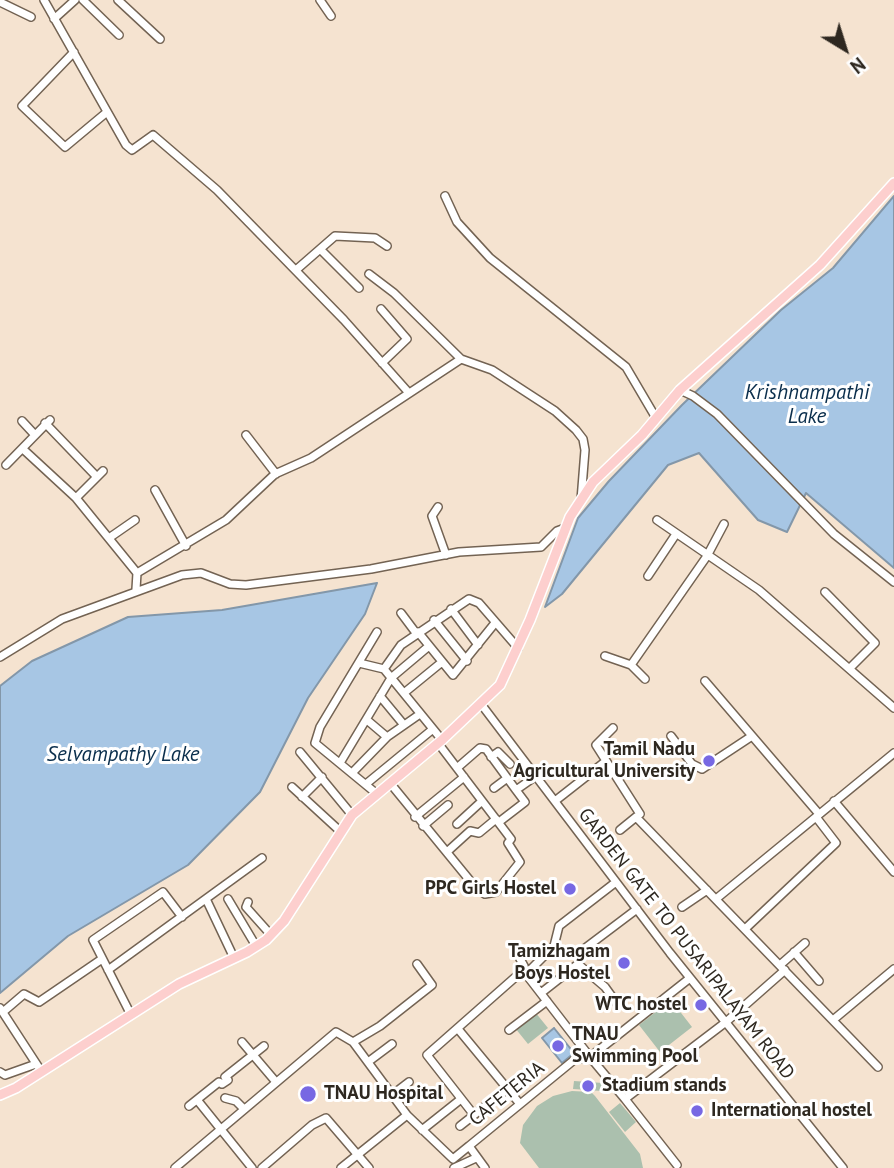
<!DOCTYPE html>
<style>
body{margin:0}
#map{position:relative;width:894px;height:1168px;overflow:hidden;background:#f5e3d0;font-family:"PT Sans",sans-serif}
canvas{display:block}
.north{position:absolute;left:810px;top:14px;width:70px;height:70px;-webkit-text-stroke:5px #fff;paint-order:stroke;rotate:142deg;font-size:19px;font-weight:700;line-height:28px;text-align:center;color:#2e2820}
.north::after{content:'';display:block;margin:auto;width:24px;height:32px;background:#2e2820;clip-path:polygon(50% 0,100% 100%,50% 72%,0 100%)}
</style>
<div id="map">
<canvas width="894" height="1168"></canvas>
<div class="north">N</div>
</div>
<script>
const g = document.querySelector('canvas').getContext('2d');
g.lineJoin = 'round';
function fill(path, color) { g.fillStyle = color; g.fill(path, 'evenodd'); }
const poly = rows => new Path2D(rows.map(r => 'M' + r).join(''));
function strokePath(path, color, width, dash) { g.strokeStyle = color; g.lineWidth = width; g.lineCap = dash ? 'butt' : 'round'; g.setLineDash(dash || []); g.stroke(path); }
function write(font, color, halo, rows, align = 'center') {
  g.font = font + ' "PT Sans",sans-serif'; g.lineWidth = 6; g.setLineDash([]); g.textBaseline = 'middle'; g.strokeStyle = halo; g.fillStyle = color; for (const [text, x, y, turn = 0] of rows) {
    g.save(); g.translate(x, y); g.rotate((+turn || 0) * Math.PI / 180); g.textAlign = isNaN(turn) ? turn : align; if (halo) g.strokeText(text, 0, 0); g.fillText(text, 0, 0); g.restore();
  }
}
const green = poly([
 [671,1000,692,1027,660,1052,639,1025],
 [535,1012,548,1028,528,1044,515,1028],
 [574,1081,603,1083,602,1091,573,1089],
 [572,1091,591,1092,595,1096,640,1154,643,1168,539,1168,520,1143,523,1125,537,1106,553,1096],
 [620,1103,636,1122,625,1132,609,1112]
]);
const water = poly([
 [894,196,894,568,806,493,787,532,758,520,699,453,668,465,562,594,545,607,578,518,609,481,682,405,781,310,833,268,894,196],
 [377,583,365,614,308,698,260,792,188,865,68,936,0,993,0,686,32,661,128,617,222,610,377,583],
 [554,1028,574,1053,562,1063,542,1038,554,1028]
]);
const minor = poly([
 [44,0,126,145,132,150,153,135,217,190,344,320,409,393],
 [83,0,119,35],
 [118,0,160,39],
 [320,0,331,16],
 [0,2,31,17],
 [54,19,75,0],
 [74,52,22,106,65,147,107,112],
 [445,196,457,222,490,258,626,367,656,418],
 [321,250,359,288],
 [296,270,335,236,375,238,387,246],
 [369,274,394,293,461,359],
 [381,309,407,339,382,363],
 [680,390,693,396,717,414,834,534,894,582],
 [22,421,35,435],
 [45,423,97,477],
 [246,435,276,474],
 [24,450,76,498,137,573],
 [6,465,50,420],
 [155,490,186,546],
 [76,498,103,471],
 [438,507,432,516,446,555],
 [657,520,759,590,894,708],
 [109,538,135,520],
 [648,576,676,534],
 [136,589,137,573,226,520,275,474,311,458,461,359,492,370,555,411,576,430,583,439,585,450,581,500],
 [825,592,875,643,850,668],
 [451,609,478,645],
 [401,613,416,633],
 [434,620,467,661],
 [377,632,320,727,315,743,377,794],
 [418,632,453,675,495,623],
 [605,656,631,665,645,679],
 [0,657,62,619,182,575,201,573,230,584,246,585,371,569,459,552,541,547,557,531,565,528],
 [359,663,384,669],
 [631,665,707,556,724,524],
 [705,681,819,814],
 [404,693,442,662],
 [380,696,404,725],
 [481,704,670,953,843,1168],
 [367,720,387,737],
 [613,728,596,745,640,814],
 [671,736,692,764,702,769,752,736],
 [442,740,384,669,401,645,469,599,479,603,518,648],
 [300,752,352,815],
 [491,757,498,752,510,764],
 [340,763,391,678,429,646],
 [457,768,480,748,486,749,516,790],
 [352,773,387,737,420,714],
 [390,783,476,888,485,894,496,892,520,862,508,843,511,839,438,743],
 [366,784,433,729],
 [292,787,341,832],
 [494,788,506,779],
 [302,797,322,777],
 [555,801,606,761],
 [834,801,894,872],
 [415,817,464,777],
 [499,822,525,802,516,790,536,776],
 [457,824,482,801],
 [423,826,448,805],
 [620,830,636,817,878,1067],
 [448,851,470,831,479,833,496,819],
 [228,899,256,946],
 [716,899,894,753],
 [207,901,234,958],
 [248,902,246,907,271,935],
 [682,907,707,890],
 [745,929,836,843,816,817],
 [580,952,637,909],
 [794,952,819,981],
 [780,965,805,943],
 [108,970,262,858],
 [526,974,554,946,559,926,616,882],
 [541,993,578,964,605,987,618,1005],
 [0,1008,41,1071],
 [3,1012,24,994,39,1002,102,959],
 [130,1013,93,940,163,892,182,917],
 [833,1020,894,969],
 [458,1029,520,1104],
 [509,1030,547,1001],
 [242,1042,276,1082],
 [353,1042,380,1026,432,985,417,964],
 [368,1062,392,1044],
 [0,1072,5,1075,36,1064],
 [392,1095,409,1082],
 [225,1098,236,1101,244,1109],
 [625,1099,590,1057,690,978],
 [198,1101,252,1168],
 [189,1106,219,1082,222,1084,228,1080,225,1077,264,1046],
 [474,1115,427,1055,520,973,524,966,519,957],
 [460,1126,507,1089],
 [422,1130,461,1099],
 [677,1165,625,1099,726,1022,785,970],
 [175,1168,336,1032,353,1042,407,1115,453,1159,469,1146],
 [262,1168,312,1125,326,1118,369,1168],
 [341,1168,407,1115],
 [454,1168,476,1158],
 [485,1168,469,1146,574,1060,590,1057,522,969]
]);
const major = poly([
 [0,1095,16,1088,179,984,247,952,266,940,284,921,352,815,442,740,500,685,530,620,570,517,593,482,642,435,680,390,820,265,894,183]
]);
const markers = [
 [709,761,7,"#7768e3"],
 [570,889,7,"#7768e3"],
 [624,963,7,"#7768e3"],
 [701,1005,7,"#7768e3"],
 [558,1046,7,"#7768e3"],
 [588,1086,7,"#7768e3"],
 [308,1094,9,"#7768e3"],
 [697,1111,7,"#7768e3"]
];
const poiNames = [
 ["Tamil Nadu",695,750],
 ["Agricultural University",695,772],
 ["PPC Girls Hostel",556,889],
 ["Tamizhagam",610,952],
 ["Boys Hostel",610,974],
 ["WTC hostel",687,1005],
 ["TNAU",572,1035,"left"],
 ["Swimming Pool",572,1057,"left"],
 ["Stadium stands",602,1086,"left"],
 ["TNAU Hospital",324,1094,"left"],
 ["International hostel",711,1111,"left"]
];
const streetNames = [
 ["GARDEN GATE TO PUSARIPALAYAM ROAD",686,944,52],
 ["CAFETERIA",507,1094,-39]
];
const waterNames = [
 ["Krishnampathi",807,393],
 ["Lake",807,417],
 ["Selvampathy Lake",123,755]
];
fill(green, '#abc0ae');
fill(water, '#a7c6e4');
strokePath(water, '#8397a9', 2);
strokePath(minor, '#736353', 10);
strokePath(major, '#fff', 12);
strokePath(minor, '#fff', 7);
strokePath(major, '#fdcfce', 9);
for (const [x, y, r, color] of markers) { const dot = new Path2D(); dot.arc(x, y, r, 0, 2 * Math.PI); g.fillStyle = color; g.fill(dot); strokePath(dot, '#fff', 2.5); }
write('bold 19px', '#2e2820', '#fff', poiNames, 'right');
write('19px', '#2e2820', '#fff', streetNames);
write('italic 21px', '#0a2e4c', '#fff', waterNames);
</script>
